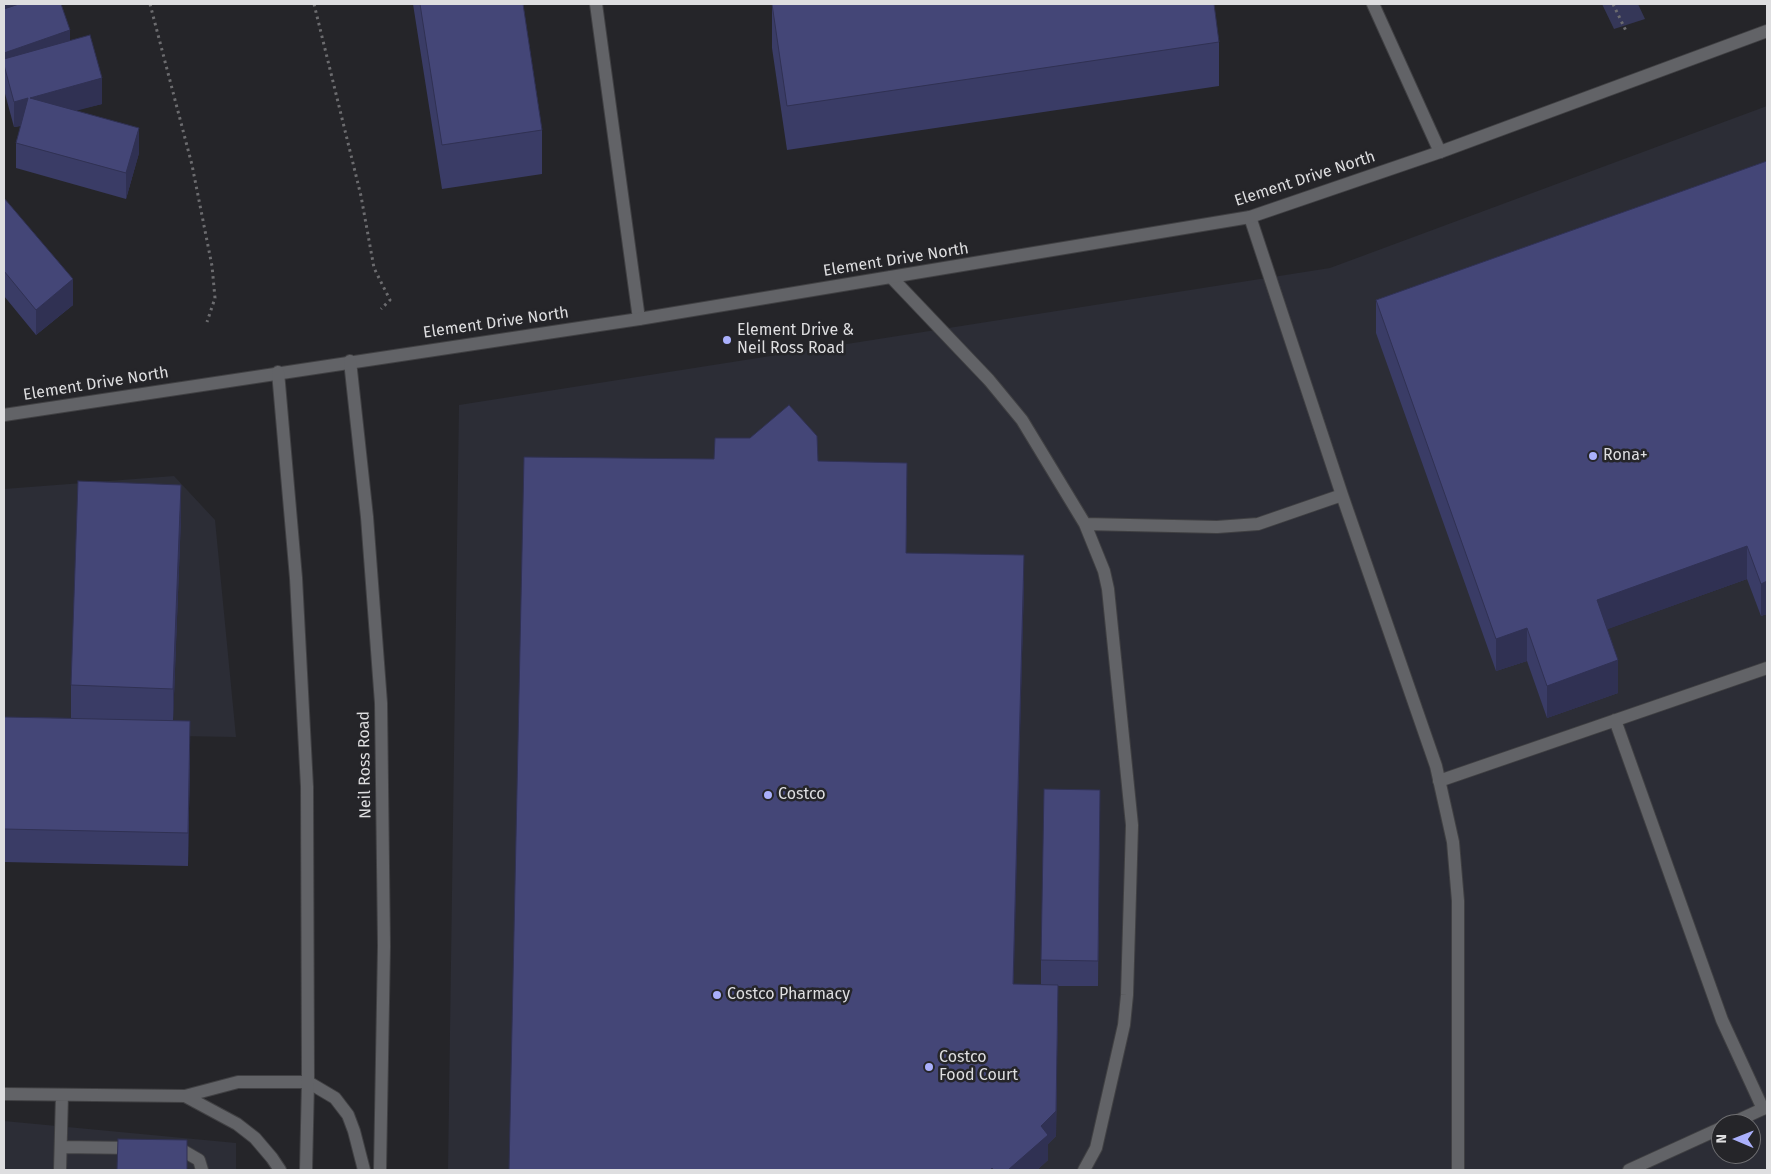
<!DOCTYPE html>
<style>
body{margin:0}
#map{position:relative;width:1771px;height:1174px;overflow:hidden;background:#252529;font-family:"Fira Sans",sans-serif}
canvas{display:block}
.frame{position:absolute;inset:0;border:5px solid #dedee0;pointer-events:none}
.north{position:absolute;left:1711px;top:1114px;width:50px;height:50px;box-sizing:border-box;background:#252529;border:1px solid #6f6f72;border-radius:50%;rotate:271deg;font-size:14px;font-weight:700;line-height:20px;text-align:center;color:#dedee0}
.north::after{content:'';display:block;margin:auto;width:18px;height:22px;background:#aab0fc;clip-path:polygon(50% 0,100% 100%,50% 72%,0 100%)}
</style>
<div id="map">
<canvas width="1771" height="1174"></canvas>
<div class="frame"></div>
<div class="north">N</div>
</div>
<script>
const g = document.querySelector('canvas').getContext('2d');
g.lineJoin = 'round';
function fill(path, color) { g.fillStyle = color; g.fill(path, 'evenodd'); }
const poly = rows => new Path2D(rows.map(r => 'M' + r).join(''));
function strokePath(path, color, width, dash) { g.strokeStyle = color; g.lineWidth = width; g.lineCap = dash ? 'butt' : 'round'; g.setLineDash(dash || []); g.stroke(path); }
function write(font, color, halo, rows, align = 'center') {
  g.font = font + ' "Fira Sans",sans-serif'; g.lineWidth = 5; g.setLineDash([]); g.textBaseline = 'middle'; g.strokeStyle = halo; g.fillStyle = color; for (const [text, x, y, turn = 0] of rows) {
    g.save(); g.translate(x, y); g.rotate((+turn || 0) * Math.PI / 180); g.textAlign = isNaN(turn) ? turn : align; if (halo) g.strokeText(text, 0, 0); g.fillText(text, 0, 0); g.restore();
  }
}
const built = poly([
 [1767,106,1767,1170,448,1170,459,405,1330,268],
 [1721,1124,1751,1124,1751,1154,1721,1154],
 [174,476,215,520,236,737,4,733,4,489],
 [4,1121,236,1143,236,1170,4,1170]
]);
const green = poly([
 [1602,4,1638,4,1645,19,1614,29]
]);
const path = poly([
 [150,4,192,165,212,266,215,298,207,322],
 [314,4,361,196,374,268,390,300,381,309],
 [1613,4,1627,33]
]);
const service = poly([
 [596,4,639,319],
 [1373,4,1440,152],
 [1250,217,1342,495,1436,766,1453,842,1458,901,1458,1170],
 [891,277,989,380,1022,420,1085,524,1104,571,1108,589,1132,825,1127,995,1124,1025,1096,1148,1084,1170],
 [1085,524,1217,527,1258,524,1342,495],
 [1615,720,1722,1020,1763,1109],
 [1439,781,1767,668],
 [4,1094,185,1096,238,1082,308,1082,335,1098,348,1115,354,1131,364,1170],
 [185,1096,237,1124,255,1138,272,1158,280,1170],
 [1730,1124,1767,1107],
 [61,1147,133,1148],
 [173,1149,180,1149,199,1160,202,1170],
 [60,1170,62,1095],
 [1629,1170,1721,1128]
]);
const tertiary = poly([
 [4,415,639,319,1250,217,1440,152,1767,31]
]);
const secondary = poly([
 [350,361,367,517,381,703,384,946,380,1170],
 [278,372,296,578,307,787,308,1082,306,1170]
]);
const wall = poly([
 [4,4,70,40,102,104,76,110,139,153,126,199,16,168,16,143,21,126,14,127,4,90],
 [413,4,523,4,542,130,542,174,442,189],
 [772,4,1219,42,1219,86,787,150,772,48],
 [1767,161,1767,614,1761,616,1747,579,1607,629,1618,693,1547,718,1527,661,1496,671,1376,333,1376,300],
 [4,198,73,305,36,335,4,296],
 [714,459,818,461,907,488,906,553,1024,581,1013,984,1041,985,1041,960,1100,790,1098,986,1058,986,1056,1136,1048,1144,1048,1160,1037,1170,509,1170],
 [181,517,173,720,190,753,188,866,4,862,4,717,71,718,71,685]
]);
const shadedWall = poly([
 [4,4,45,4,4,18],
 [70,30,70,48,4,65,4,53],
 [102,78,102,104,30,123,30,98],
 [28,98,28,124,14,127,14,102],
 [139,128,139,153,126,199,126,173],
 [73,279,73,305,36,335,36,310],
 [181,485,181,517,173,722,173,689],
 [1747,546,1747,579,1597,633,1597,600],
 [1024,555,1024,581,1013,1010,1013,984],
 [1767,581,1767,614,1761,616,1761,584],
 [1527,628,1527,661,1496,671,1496,639],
 [1618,660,1618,693,1547,718,1547,686],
 [190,721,190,753,188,866,188,833],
 [1058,985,1056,1136,1048,1144,1048,1160,1037,1170,1008,1170,1041,1126]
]);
const building = poly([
 [19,4,61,4,70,30,4,53,4,9,19,4],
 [420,4,523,4,542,130,442,145,420,4],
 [772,4,1214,4,1219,42,787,106,772,4],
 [90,35,102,78,30,98,139,128,126,173,16,143,28,98,14,102,4,65,4,59,90,35],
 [1767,161,1767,581,1761,584,1747,546,1597,600,1618,660,1547,686,1527,628,1496,639,1376,300,1767,161],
 [4,198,73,279,36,310,4,271,4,198],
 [789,405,817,436,818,461,907,463,906,553,1024,555,1013,984,1058,985,1056,1111,1041,1126,1048,1135,1008,1170,994,1170,992,1168,990,1170,509,1170,524,457,714,459,715,438,750,438,789,405],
 [78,481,181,485,173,689,71,685,78,481],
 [4,717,190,721,188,833,4,829,4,717],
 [1044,789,1100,790,1098,961,1041,960,1044,789],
 [118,1139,187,1140,187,1170,117,1170,118,1139]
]);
const markers = [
 [727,340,5,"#aab0fc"],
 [1593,456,5,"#aab0fc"],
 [768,795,5,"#aab0fc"],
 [717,995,5,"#aab0fc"],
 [929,1067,5,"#aab0fc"]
];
const streetNames = [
 ["Element Drive North",1305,179,-18],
 ["Element Drive North",896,260,-9],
 ["Element Drive North",496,323,-8],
 ["Element Drive North",96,384,-9],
 ["Neil Ross Road",365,765,-91]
];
const poiNames = [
 ["Element Drive &",737,331],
 ["Neil Ross Road",737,349],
 ["Rona+",1603,456],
 ["Costco",778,795],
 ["Costco Pharmacy",727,995],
 ["Costco",939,1058],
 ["Food Court",939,1076]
];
fill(built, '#2c2d36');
fill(green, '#353758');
strokePath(service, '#404043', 14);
strokePath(tertiary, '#404043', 14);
strokePath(secondary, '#404043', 14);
strokePath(path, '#6c6c6f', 3, [2.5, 4]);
strokePath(service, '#626367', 12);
strokePath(tertiary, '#626367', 12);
strokePath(secondary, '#626367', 12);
fill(wall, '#3a3c66');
fill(shadedWall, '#303153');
fill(building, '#444677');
strokePath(building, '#303153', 1);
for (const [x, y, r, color] of markers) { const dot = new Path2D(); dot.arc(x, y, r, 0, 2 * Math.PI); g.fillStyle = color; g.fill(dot); strokePath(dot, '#252529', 2); }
write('16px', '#dedee0', '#252529', streetNames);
write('16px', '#dedee0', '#252529', poiNames, 'left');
</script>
